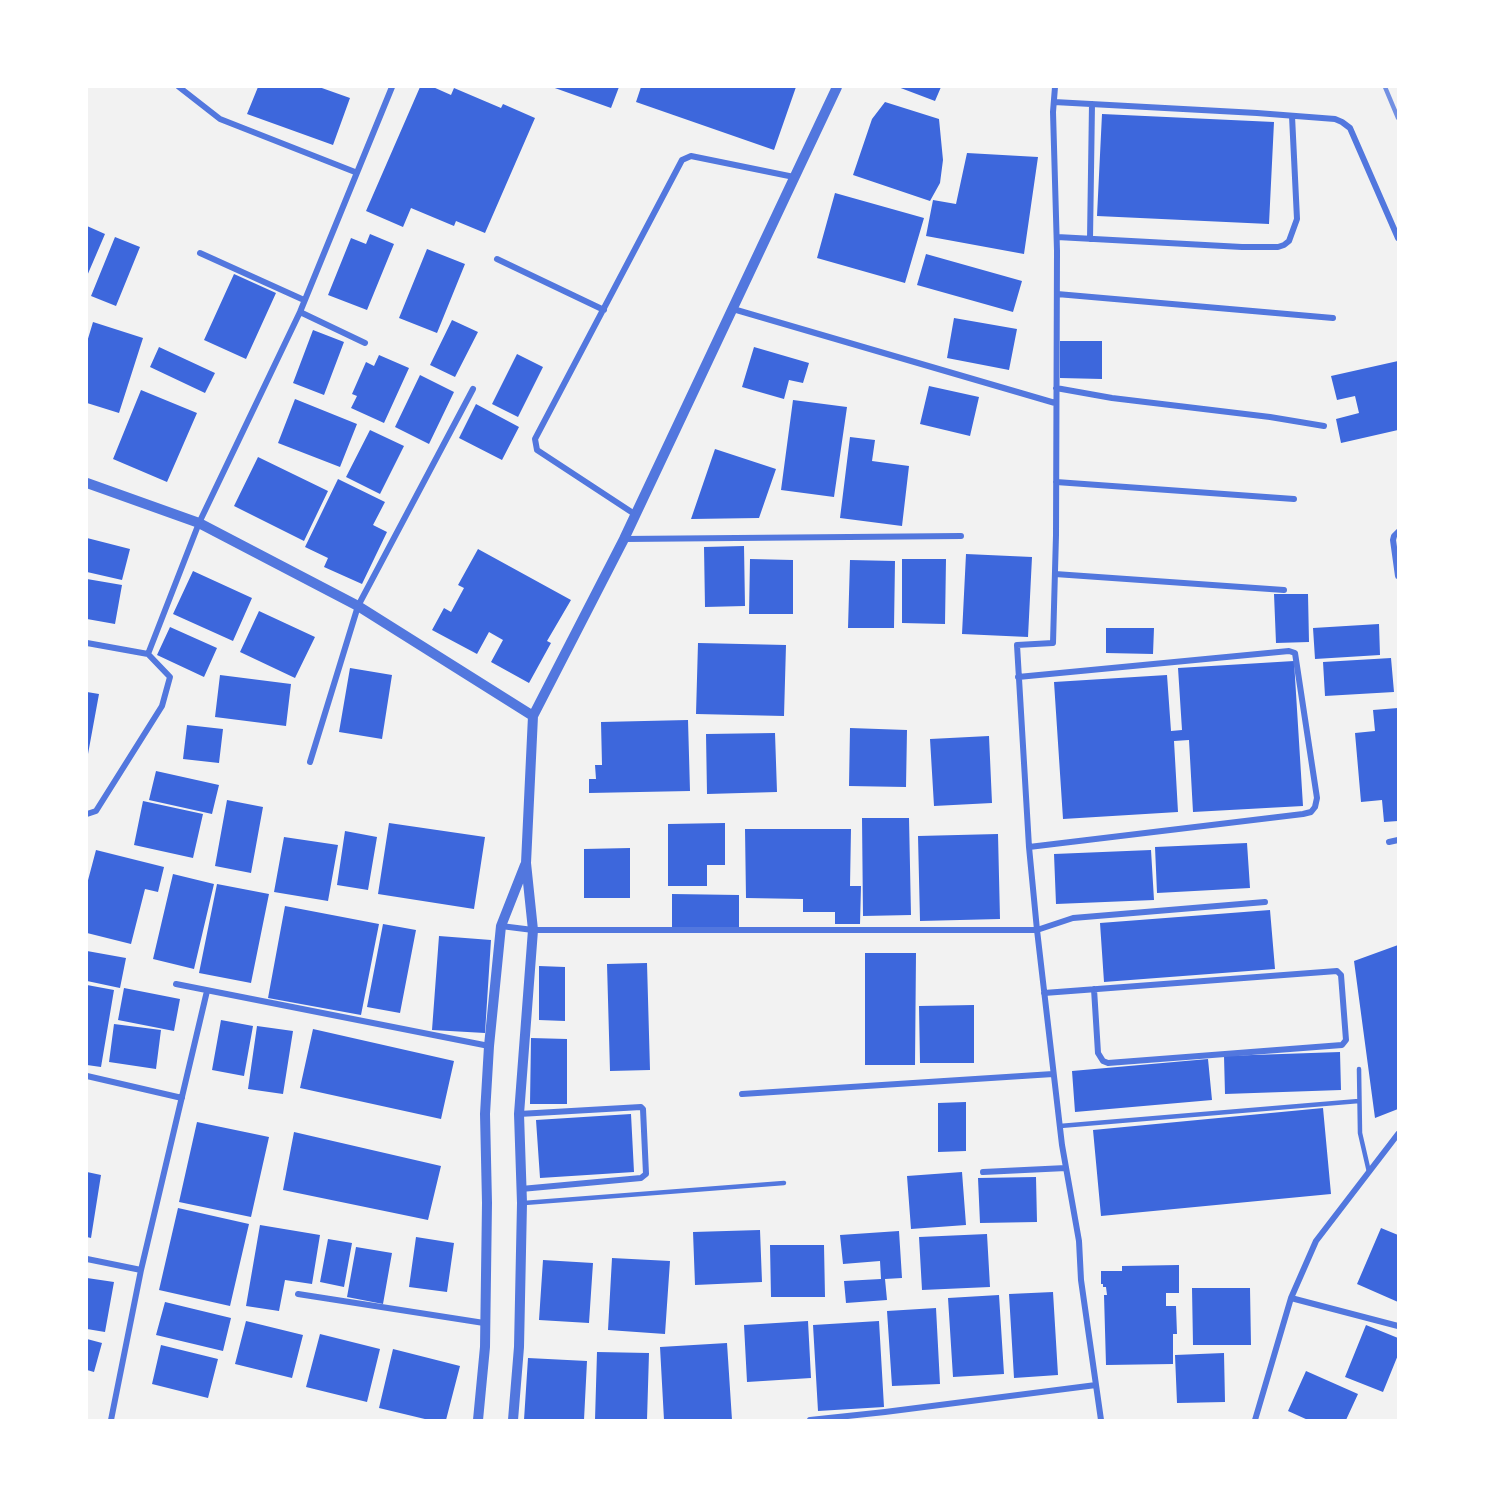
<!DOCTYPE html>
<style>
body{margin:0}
#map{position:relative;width:1485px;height:1507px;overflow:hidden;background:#f2f2f2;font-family:"Exo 2",sans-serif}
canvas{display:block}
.frame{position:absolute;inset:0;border:88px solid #fff;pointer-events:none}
</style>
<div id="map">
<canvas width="1485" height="1507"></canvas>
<div class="frame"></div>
</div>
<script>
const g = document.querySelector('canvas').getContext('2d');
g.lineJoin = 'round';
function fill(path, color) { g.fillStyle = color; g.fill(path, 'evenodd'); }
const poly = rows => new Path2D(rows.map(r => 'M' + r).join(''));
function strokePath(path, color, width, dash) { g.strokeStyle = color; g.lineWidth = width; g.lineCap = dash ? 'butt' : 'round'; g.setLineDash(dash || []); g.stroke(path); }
const building = poly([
 [258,87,319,87,350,98,333,145,247,114],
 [420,87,433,87,451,95,454,88,501,108,503,104,535,118,485,233,456,221,454,226,411,208,403,227,366,211],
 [552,87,619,87,611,108],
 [641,87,796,87,774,150,636,102],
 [898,87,941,87,935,101],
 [885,102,939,119,943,160,940,183,930,201,853,175,872,119],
 [1102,114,1274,122,1269,224,1097,216],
 [967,153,1038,157,1024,254,926,236,933,200,956,204],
 [835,193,924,218,905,283,817,258],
 [87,226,105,234,87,276],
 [370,234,394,244,367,310,328,295,351,238,366,244],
 [115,237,140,247,116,306,91,296],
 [427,249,465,264,437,333,399,318],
 [926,254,1022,281,1013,312,917,285],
 [234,274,276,293,246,359,204,340],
 [954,318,1017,329,1009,370,947,358],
 [452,320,478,332,455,377,430,365],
 [93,322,143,338,119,413,87,403,87,342],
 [313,330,344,342,324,395,293,383],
 [1060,341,1102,341,1102,379,1060,378],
 [159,347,215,373,205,393,150,367],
 [754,347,809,363,803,383,789,380,784,399,742,387],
 [517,354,543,367,518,417,492,404],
 [379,355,409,368,384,423,351,408,357,396,352,394,366,362,374,366],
 [1398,361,1398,430,1341,443,1336,419,1359,413,1355,396,1337,400,1331,376],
 [420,375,454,392,429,444,395,427],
 [929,386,979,397,970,436,920,424],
 [141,390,197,413,167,482,113,459],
 [295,399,357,424,340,467,278,443],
 [793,400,847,407,834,497,781,490],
 [476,404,519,427,502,460,459,438],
 [370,430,404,446,380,494,346,477],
 [850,437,875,440,872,461,909,466,902,526,840,518],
 [715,449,776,469,759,518,691,519],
 [258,457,328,491,304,541,234,506],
 [338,479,385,502,373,525,387,532,362,584,324,567,328,558,305,547],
 [87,538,130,549,122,580,87,572],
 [744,546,745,606,705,607,704,547],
 [478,549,571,600,547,641,551,643,529,683,491,662,503,640,489,632,477,654,432,630,444,608,451,612,464,588,458,585],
 [966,554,1032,557,1028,637,962,634],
 [750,559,793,560,793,614,749,614],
 [902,559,946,559,945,624,902,623],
 [850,560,895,561,894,628,848,628],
 [193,571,252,598,233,641,173,614],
 [87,579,122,585,115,624,87,619],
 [1274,594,1308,594,1309,642,1276,643],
 [259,611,315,637,295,678,240,652],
 [1379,624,1380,655,1315,659,1313,628],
 [170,627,217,648,204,677,157,655],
 [1106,628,1154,628,1153,654,1106,653],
 [698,643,786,645,784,716,696,714],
 [1391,658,1394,692,1325,696,1323,662],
 [1294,661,1303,806,1193,812,1189,740,1174,741,1178,812,1063,819,1054,682,1167,675,1171,731,1182,730,1178,668],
 [350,668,392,675,382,739,339,732],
 [220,675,291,684,286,726,215,717],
 [87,692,99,694,88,754,87,754],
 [1398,708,1398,821,1384,822,1382,800,1361,802,1355,733,1375,731,1373,710],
 [688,720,690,791,589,793,589,779,596,779,595,765,602,765,601,722],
 [187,725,223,729,219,763,183,759],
 [850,728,907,730,906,787,849,786],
 [775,733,777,792,707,794,706,734],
 [989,736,992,803,934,806,930,739],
 [156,771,219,785,212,814,149,800],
 [227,800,263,807,251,873,215,866],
 [143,801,203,814,193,858,134,845],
 [862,818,909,818,911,915,863,916],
 [389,823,485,837,474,909,378,894],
 [725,823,725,865,707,865,707,886,668,886,668,824],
 [745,829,851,829,850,886,861,886,860,924,835,924,835,912,803,912,803,899,746,898],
 [345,831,377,837,368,890,337,885],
 [998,834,1000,919,920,921,918,836],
 [284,837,338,845,328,901,274,892],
 [1247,843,1250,888,1157,893,1155,847],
 [630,848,630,898,584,898,584,849],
 [96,850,164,867,158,892,145,889,131,944,87,933,87,884],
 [1151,850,1154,900,1056,904,1054,854],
 [173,874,214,884,194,969,153,959],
 [217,884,269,894,251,983,199,973],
 [672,894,739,895,739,929,672,928],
 [285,906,379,924,361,1015,268,998],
 [1270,910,1275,969,1104,982,1100,923],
 [383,924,416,930,400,1013,367,1007],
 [439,936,491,940,485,1033,432,1030],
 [1398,945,1398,1109,1375,1118,1354,961],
 [87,951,126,958,120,988,87,981],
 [865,953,916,953,915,1065,865,1065],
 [647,963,650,1070,610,1071,607,964],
 [539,966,565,967,565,1021,539,1020],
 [87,985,114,990,101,1067,87,1065],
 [124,988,180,999,174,1031,118,1020],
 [974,1005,974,1063,920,1063,919,1006],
 [221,1020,253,1026,244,1076,212,1070],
 [114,1024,161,1030,156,1069,109,1062],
 [257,1026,293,1031,283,1094,248,1089],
 [313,1029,454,1061,441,1119,300,1088],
 [531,1038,567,1039,567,1104,530,1104],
 [1340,1052,1341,1090,1225,1094,1224,1056],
 [1208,1059,1212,1100,1075,1112,1072,1071],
 [966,1102,966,1151,938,1152,938,1103],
 [1323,1108,1331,1194,1101,1216,1093,1130],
 [631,1114,634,1172,540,1178,536,1120],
 [197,1122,269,1137,251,1217,179,1202],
 [294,1132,441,1166,428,1220,283,1190],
 [87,1172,101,1175,91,1238,87,1237],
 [962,1172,966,1225,911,1229,907,1176],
 [1036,1177,1037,1222,980,1223,978,1178],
 [178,1208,249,1224,230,1306,159,1290],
 [260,1225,320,1235,312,1284,285,1280,279,1311,246,1306],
 [1381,1228,1398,1235,1398,1302,1357,1284],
 [760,1230,762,1282,695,1285,693,1232],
 [899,1231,902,1278,885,1279,887,1300,846,1303,844,1281,881,1279,880,1261,843,1264,840,1235],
 [987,1234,990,1287,922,1290,919,1237],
 [416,1237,454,1243,447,1292,409,1287],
 [328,1239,352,1243,344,1287,320,1282],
 [770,1245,824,1245,825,1297,771,1297],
 [356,1247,392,1253,383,1304,347,1297],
 [612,1258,670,1261,665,1334,608,1330],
 [543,1260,593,1263,589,1323,539,1320],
 [1179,1265,1179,1293,1166,1293,1166,1306,1176,1306,1177,1334,1173,1334,1173,1364,1106,1365,1104,1295,1107,1295,1106,1287,1103,1287,1103,1284,1101,1284,1101,1271,1122,1271,1122,1266],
 [87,1278,114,1282,105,1332,87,1329],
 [1192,1288,1250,1288,1251,1345,1193,1345],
 [1053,1292,1058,1375,1014,1378,1009,1294],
 [999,1295,1004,1374,953,1377,948,1298],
 [165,1302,231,1318,223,1351,156,1335],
 [936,1308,940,1384,892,1386,887,1311],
 [246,1321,303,1335,292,1378,235,1364],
 [808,1321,811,1378,747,1382,744,1325],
 [879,1321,884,1407,818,1411,813,1325],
 [1366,1325,1398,1338,1398,1355,1383,1392,1345,1377],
 [320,1334,380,1349,367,1402,306,1387],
 [87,1339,102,1343,94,1372,87,1370],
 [727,1343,732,1420,664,1420,660,1347],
 [161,1345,218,1359,208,1398,152,1384],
 [393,1349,460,1366,446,1420,429,1420,379,1408],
 [597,1352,649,1353,647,1420,595,1420],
 [1224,1353,1225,1402,1177,1403,1175,1355],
 [528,1358,587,1361,584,1420,524,1420],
 [1306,1371,1358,1394,1346,1420,1308,1420,1288,1411]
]);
const service = poly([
 [1359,1069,1360,1133,1369,1172],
 [1060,1126,1359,1101],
 [524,1203,784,1183]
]);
const minor = poly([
 [179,87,220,119,355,172],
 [1055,87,1053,112,1057,251,1056,535,1053,643,1017,645,1029,847,1037,930,1062,1145,1079,1241,1081,1280,1101,1420],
 [1054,102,1257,113,1335,119,1342,122,1350,128,1398,238],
 [1057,237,1242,247,1278,247,1284,245,1289,241,1297,219,1292,116],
 [1090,239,1092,104],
 [200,253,304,300],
 [497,259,604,310],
 [1057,294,1333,318],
 [733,309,1055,403],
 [300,312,365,343],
 [1056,388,1112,398,1270,417,1324,426],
 [1056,482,1294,499],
 [636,515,537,450,535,439,682,160,691,156,794,177],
 [1398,532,1394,536,1393,540,1398,576],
 [624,539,961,536],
 [1055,574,1284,590],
 [87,643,148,654,170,677,162,706,96,811,87,814],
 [148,654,199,523,300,312,392,87],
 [1018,677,1289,651,1295,653,1317,798,1315,807,1311,812,1303,814,1029,847],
 [310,762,358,606,473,389],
 [1389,842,1398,840],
 [501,926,533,930,1037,930,1073,918,1265,902],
 [176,984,489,1046],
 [1044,993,1337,971,1341,975,1346,1040,1342,1045,1108,1063,1103,1061,1098,1053,1094,989],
 [87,1076,182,1098],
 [742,1094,1053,1074],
 [519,1114,641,1107,643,1109,646,1174,641,1178,521,1189],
 [983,1172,1066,1168],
 [87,1259,141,1270],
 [298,1294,484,1323],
 [1291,1298,1398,1326],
 [111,1420,141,1270,207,991],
 [810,1420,885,1412,1096,1385],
 [1255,1420,1291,1298,1316,1241,1398,1134]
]);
const tertiary = poly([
 [87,483,199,523,358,606,533,716,526,863,533,930,519,1114,522,1203,519,1347,513,1420],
 [533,716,624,539,837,87],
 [478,1420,485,1347,487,1203,485,1114,489,1046,501,926,525,865]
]);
const rail = poly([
 [1385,87,1398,118]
]);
fill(building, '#3d67dc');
strokePath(service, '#5277de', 4.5);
strokePath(minor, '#5277de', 6);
strokePath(tertiary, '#5277de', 10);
strokePath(rail, '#7290e2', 4.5);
</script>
